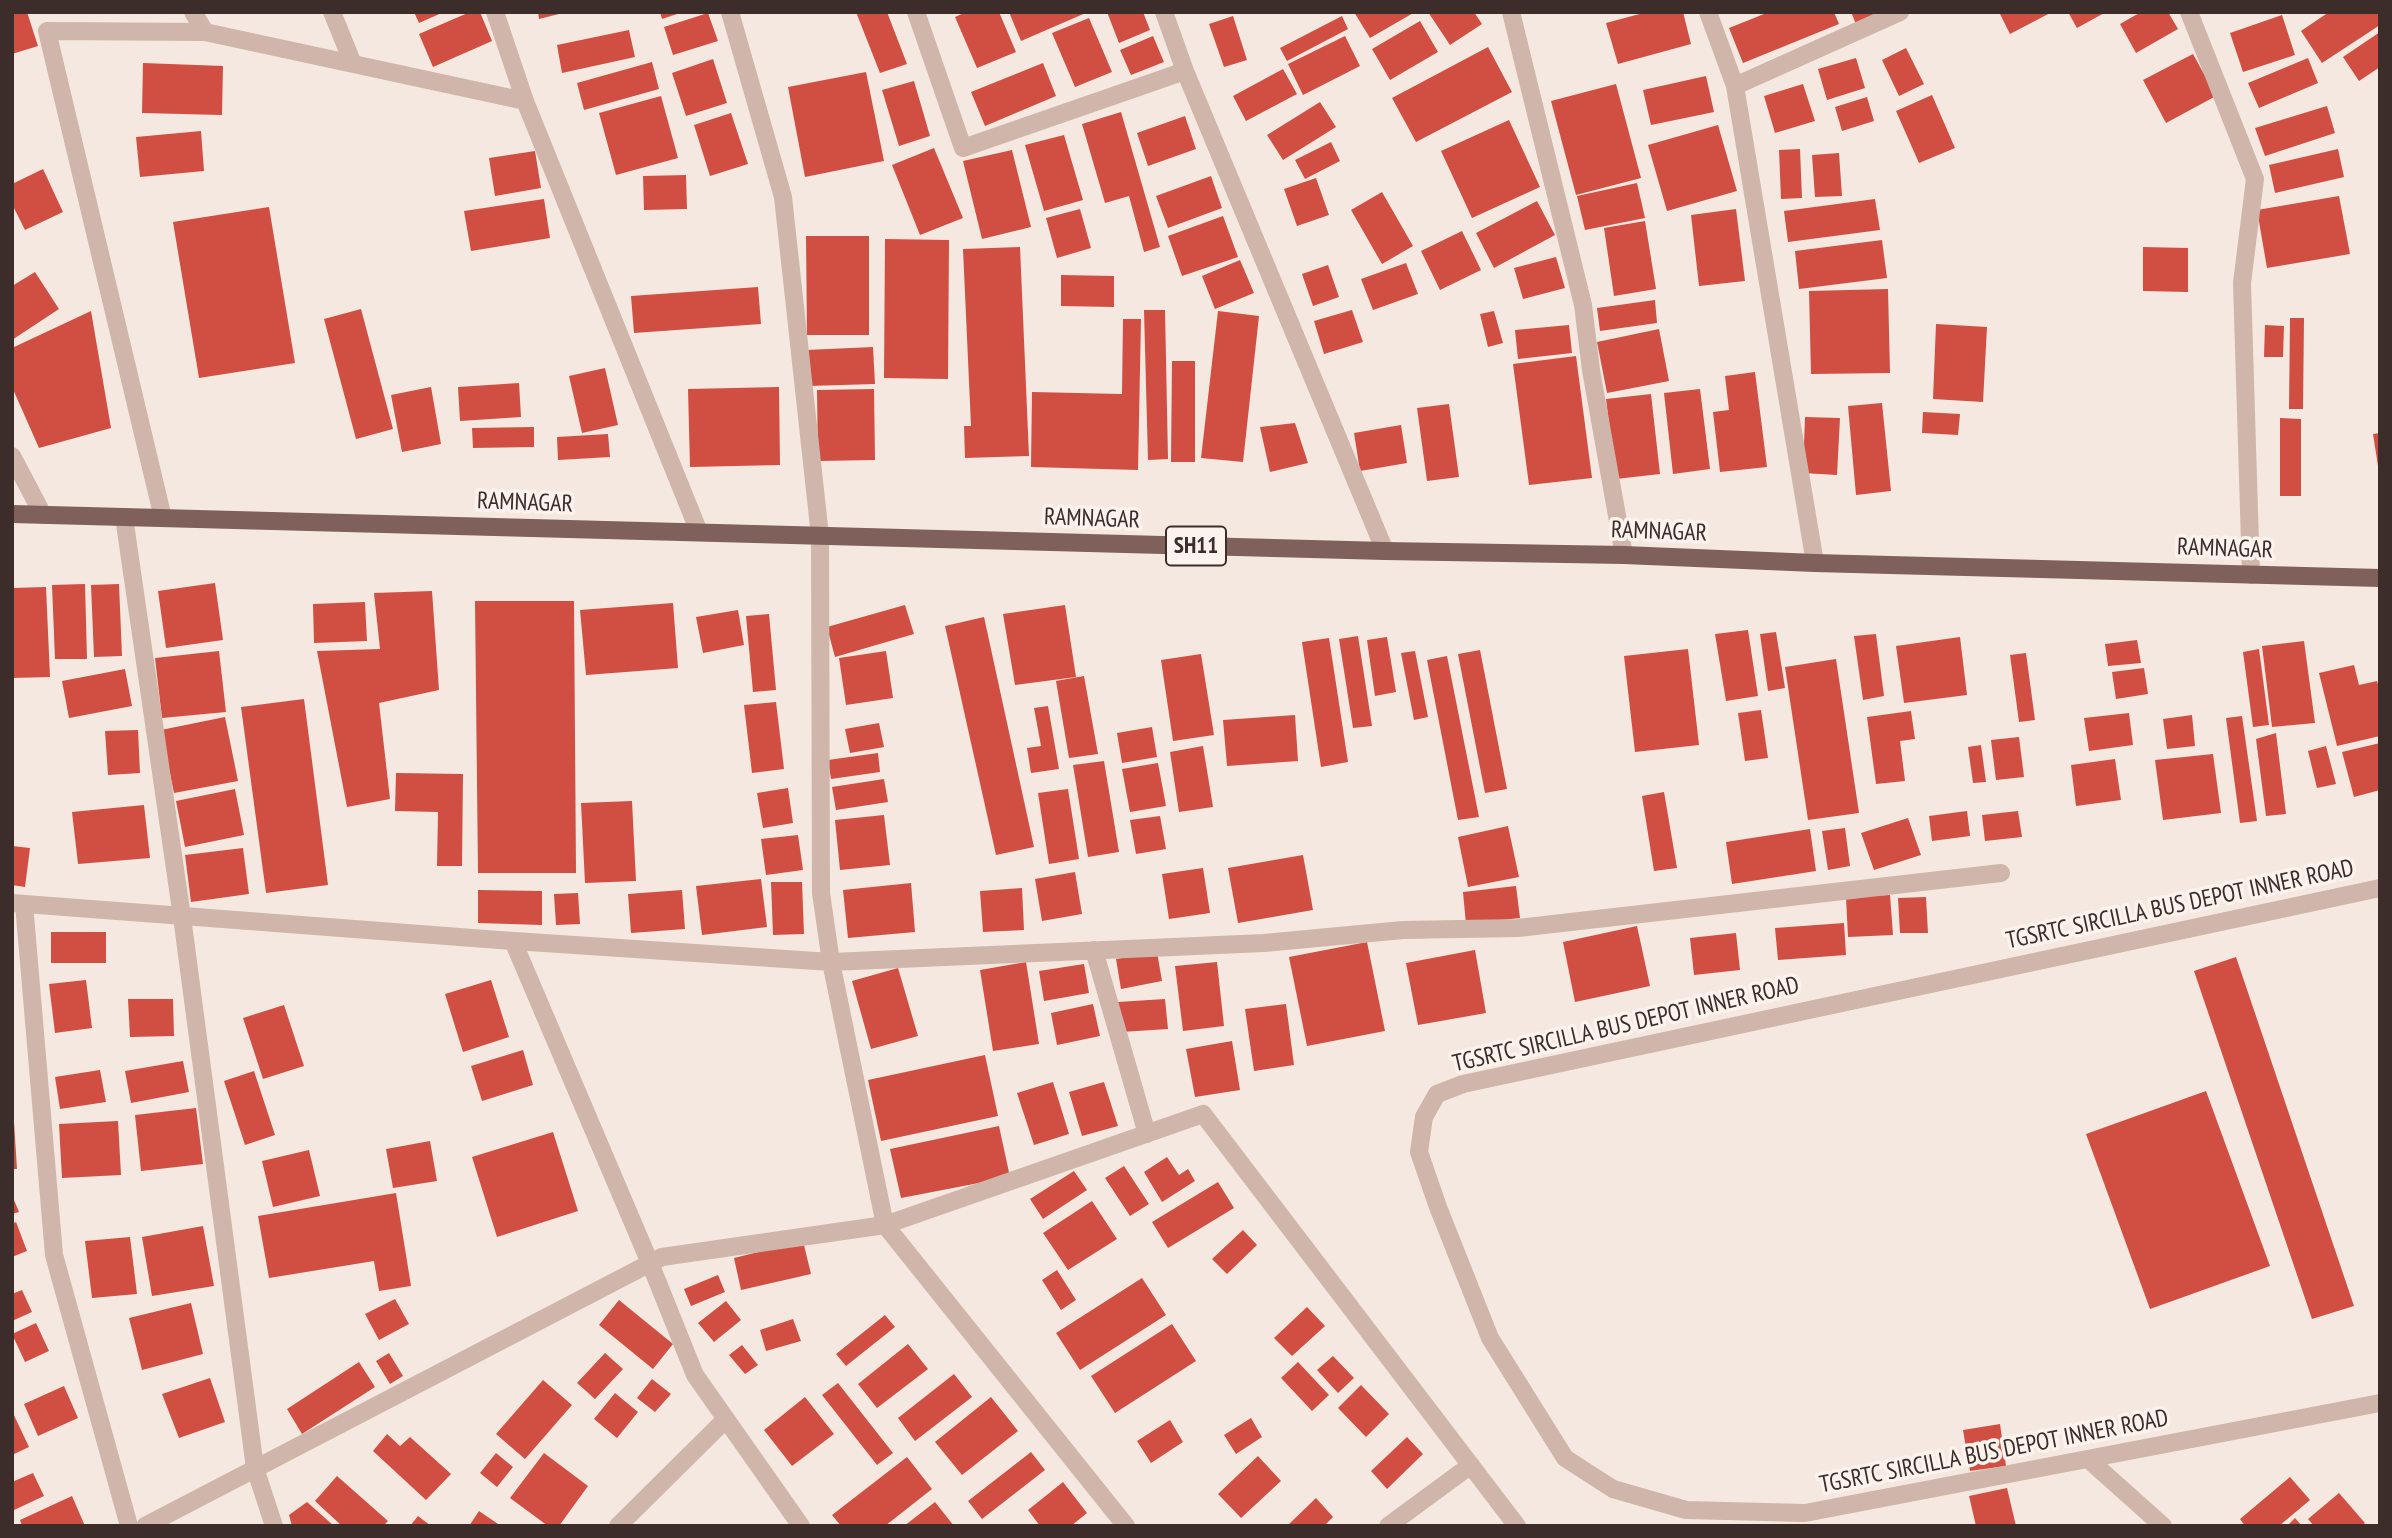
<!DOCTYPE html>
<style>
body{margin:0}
#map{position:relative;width:2392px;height:1538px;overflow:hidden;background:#f5e8e0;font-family:"PT Sans Narrow",sans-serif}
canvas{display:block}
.frame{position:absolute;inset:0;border:14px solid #3c2d2a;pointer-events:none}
</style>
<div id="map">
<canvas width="2392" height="1538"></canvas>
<div class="frame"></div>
</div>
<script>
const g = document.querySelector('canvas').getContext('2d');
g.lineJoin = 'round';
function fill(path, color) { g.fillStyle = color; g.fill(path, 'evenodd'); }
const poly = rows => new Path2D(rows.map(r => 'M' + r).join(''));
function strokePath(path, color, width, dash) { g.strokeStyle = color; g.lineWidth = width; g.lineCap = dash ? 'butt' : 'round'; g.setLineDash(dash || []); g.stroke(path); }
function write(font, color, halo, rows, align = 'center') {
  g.font = font + ' "PT Sans Narrow",sans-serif'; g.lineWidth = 7; g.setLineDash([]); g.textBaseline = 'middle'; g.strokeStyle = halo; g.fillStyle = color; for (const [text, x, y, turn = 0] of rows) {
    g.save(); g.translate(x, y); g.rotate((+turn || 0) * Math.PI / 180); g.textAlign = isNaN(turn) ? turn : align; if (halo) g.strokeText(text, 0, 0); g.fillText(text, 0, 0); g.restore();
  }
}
const building = poly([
 [12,12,27,12,38,46,12,54],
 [414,12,444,12,419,23],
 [470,12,480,12,492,41,433,67,419,34],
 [538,12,562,12,563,13,539,19],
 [660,12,680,12,680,13,662,19],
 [856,12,887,12,907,64,880,73],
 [966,12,999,12,1016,52,977,68,955,17],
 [1009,12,1088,12,1021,41],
 [1107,12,1143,12,1150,30,1119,43],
 [1354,12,1415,12,1370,38],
 [1428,12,1474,12,1482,24,1450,45],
 [1647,12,1683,12,1691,44,1618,64,1606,23],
 [1769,12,1834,12,1839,24,1743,63,1729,28],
 [1851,12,1881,12,1856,24],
 [1999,12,2052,12,2010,34],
 [2068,12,2106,12,2077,28],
 [2141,12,2168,12,2178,29,2136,53,2120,24],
 [2329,12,2380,12,2380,25,2322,63,2301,31],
 [708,13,718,41,673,55,664,27],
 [2282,15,2295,55,2243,72,2230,33],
 [1233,16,1247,60,1224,67,1209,24],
 [1342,16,1348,29,1287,61,1280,48],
 [1089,18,1112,72,1075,87,1052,33],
 [1420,21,1438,52,1390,80,1372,49],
 [629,30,635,57,562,73,557,45],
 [2380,32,2380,67,2359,81,2343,57],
 [1153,36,1164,62,1131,75,1120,50],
 [1345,36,1360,66,1303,95,1288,64],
 [1488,47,1512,92,1416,142,1392,98],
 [1906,48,1924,84,1899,96,1882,60],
 [2193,54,2216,96,2166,123,2143,80],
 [1856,58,1865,88,1827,100,1818,69],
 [2308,58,2318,83,2259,108,2248,83],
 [713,59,727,103,686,116,672,73],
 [652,62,659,89,584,110,577,83],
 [143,63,223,66,222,115,142,113],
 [1043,63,1056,96,985,126,971,92],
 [1283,69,1297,94,1246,121,1233,96],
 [866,72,884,161,805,177,788,87],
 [1706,76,1714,112,1651,125,1643,90],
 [914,81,930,136,899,146,882,90],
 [1616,84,1641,178,1576,195,1551,101],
 [1803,84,1815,121,1775,133,1764,96],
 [1932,95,1955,148,1919,163,1896,111],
 [661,96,678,158,616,175,599,113],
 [1867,97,1874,121,1842,131,1835,107],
 [1320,102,1336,127,1283,160,1267,135],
 [2327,106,2335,133,2265,156,2255,128],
 [1121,112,1160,247,1144,252,1129,196,1105,203,1082,124],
 [731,113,748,164,710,176,694,125],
 [1185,116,1196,149,1148,166,1137,133],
 [1509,120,1540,187,1472,218,1441,151],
 [1718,125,1737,191,1667,211,1648,145],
 [201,131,204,171,140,177,136,137],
 [1064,135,1083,200,1044,211,1025,145],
 [1331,142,1340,161,1305,179,1295,160],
 [934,148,963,218,920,235,892,165],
 [1800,149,1802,198,1781,199,1779,150],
 [2338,149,2344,177,2275,193,2269,165],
 [1012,150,1031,227,982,239,963,161],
 [535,151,541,188,495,196,489,158],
 [1839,153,1842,196,1815,197,1812,155],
 [43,169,63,212,25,230,12,204,12,184],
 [686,175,687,209,644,210,643,176],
 [1211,176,1222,208,1168,228,1156,196],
 [1316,178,1329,215,1297,226,1284,189],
 [1637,183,1645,218,1585,230,1577,196],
 [1382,192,1413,246,1382,264,1351,210],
 [2339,196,2350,254,2267,268,2257,210],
 [544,199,550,238,471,251,464,211],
 [1875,199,1880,230,1788,242,1784,211],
 [1537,201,1555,235,1494,268,1476,233],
 [269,207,295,363,199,378,173,222],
 [1080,209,1091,248,1057,258,1046,218],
 [1736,209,1745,281,1699,286,1691,215],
 [1223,216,1238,257,1182,276,1168,236],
 [1645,221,1656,289,1614,296,1604,228],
 [1462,231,1481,270,1440,290,1421,251],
 [806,236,869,236,869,335,807,335],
 [885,239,949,240,948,379,884,378],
 [1882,240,1887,278,1799,289,1795,251],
 [1020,247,1029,456,965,458,964,426,971,426,963,249],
 [2143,247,2188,248,2188,292,2143,291],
 [1556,257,1565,288,1523,299,1514,268],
 [1240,260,1254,293,1215,309,1202,276],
 [1406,263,1418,294,1373,310,1361,279],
 [1328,265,1339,297,1313,306,1302,274],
 [35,272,59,309,12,340,12,286],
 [1061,275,1114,276,1114,307,1061,306],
 [758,287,761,324,634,333,631,296],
 [1888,289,1890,373,1811,374,1809,291],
 [1655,300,1657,323,1600,331,1597,308],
 [361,309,393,429,356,439,324,319],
 [1144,310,1165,310,1168,459,1148,460],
 [1352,310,1363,342,1324,354,1314,321],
 [91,311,111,428,39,448,12,387,12,348],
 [1218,311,1259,316,1243,462,1201,458],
 [1494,311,1503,343,1488,347,1480,314],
 [2290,318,2304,318,2303,409,2289,409],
 [1123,319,1141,319,1138,470,1031,467,1032,392,1122,394],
 [1936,324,1987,327,1983,402,1933,399],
 [1569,325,1572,353,1518,359,1515,330],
 [2265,325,2284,326,2283,357,2264,357],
 [1659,329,1669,381,1607,393,1597,342],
 [873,347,875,384,808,386,806,350],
 [1576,356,1592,478,1529,485,1513,364],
 [1172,361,1195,361,1195,462,1171,462],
 [605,368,618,425,582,433,569,376],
 [1755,372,1767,467,1720,472,1713,412,1729,410,1725,376],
 [519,383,521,417,460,421,458,387],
 [431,387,441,444,402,452,391,395],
 [779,387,780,465,690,467,688,389],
 [874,389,875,460,818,461,817,390],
 [1700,389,1710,469,1673,474,1664,393],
 [1651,394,1660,474,1616,479,1606,399],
 [1882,403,1891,491,1856,495,1848,406],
 [1449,404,1459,477,1427,481,1417,408],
 [1923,412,1960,414,1958,435,1922,433],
 [1805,417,1840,418,1837,475,1803,473],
 [2280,418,2301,419,2301,496,2280,496],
 [1295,423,1308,463,1270,472,1260,427],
 [1401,425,1407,463,1360,471,1354,433],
 [534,427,534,447,473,448,472,428],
 [2380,433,2380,466,2378,466,2373,434],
 [608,434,610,457,558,460,557,437],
 [215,583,223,640,166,648,158,591],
 [85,584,87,659,55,659,52,585],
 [119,584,122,656,94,657,91,585],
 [46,587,50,677,12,678,12,588],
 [432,591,439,690,379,703,390,799,347,807,317,651,380,649,374,593],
 [475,601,574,601,576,873,478,873],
 [365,602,367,641,314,643,313,604],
 [673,603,678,668,586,675,580,610],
 [905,605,914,634,835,657,827,627],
 [1065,605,1076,677,1015,685,1003,614],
 [738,610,744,645,703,653,696,617],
 [769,614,776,690,753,692,746,616],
 [984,617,1034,847,996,855,945,626],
 [1748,630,1758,696,1726,701,1715,634],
 [1776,632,1785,688,1768,691,1760,634],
 [1876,634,1884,696,1863,700,1854,636],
 [1358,636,1372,726,1353,728,1339,639],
 [1387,637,1396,692,1375,696,1367,640],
 [1960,637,1967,695,1904,703,1896,646],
 [1329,638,1348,762,1321,767,1302,642],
 [2137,640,2141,663,2108,666,2105,644],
 [2304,641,2315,723,2272,727,2262,646],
 [1688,649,1699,745,1635,752,1624,656],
 [2259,649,2269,725,2253,727,2243,652],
 [1480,650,1507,789,1485,793,1458,654],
 [219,651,226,712,162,718,155,658],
 [886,651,893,698,846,705,839,658],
 [1415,651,1428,717,1414,720,1401,653],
 [2026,653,2035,720,2019,722,2010,655],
 [1201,654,1214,735,1173,741,1161,660],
 [1447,656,1479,817,1458,820,1427,660],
 [1836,659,1859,813,1808,820,1785,667],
 [2354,665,2359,685,2377,681,2380,691,2380,736,2337,746,2319,673],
 [2144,668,2148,694,2116,699,2112,672],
 [125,669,132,706,69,718,62,681],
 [1084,676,1098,754,1069,758,1056,681],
 [304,699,328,885,266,893,241,707],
 [776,702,784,769,752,773,744,705],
 [1048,706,1059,769,1031,773,1027,748,1041,746,1034,708],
 [1761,710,1768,758,1745,761,1738,713],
 [1911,711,1915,739,1900,741,1905,781,1876,784,1867,717],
 [2129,713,2133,745,2089,751,2084,718],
 [1295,715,1298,761,1227,766,1223,720],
 [2192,715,2195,746,2167,749,2163,719],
 [2242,716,2257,821,2240,823,2226,718],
 [225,717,238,781,174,793,161,730],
 [879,723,884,747,850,753,845,729],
 [1152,727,1157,757,1122,763,1117,733],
 [138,730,140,773,108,775,105,731],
 [2276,733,2286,814,2266,816,2256,739],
 [2019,737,2024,777,1996,780,1991,740],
 [2380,743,2380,790,2354,797,2342,752],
 [1981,745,1986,782,1973,783,1968,747],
 [1203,746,1213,807,1179,812,1170,752],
 [2326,746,2336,784,2317,788,2308,751],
 [878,753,880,772,831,779,828,760],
 [2213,754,2221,813,2163,820,2155,760],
 [2115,759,2121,800,2076,806,2071,765],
 [1104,761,1119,852,1088,857,1073,765],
 [1158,763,1166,806,1130,812,1122,769],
 [396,773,463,774,462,866,437,866,438,812,395,811],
 [884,779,888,802,836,810,832,787],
 [788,788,793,823,763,828,757,793],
 [235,789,244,835,185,847,176,801],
 [1068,789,1079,859,1049,864,1038,793],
 [1664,792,1677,868,1654,871,1642,796],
 [632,801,636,881,585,883,581,803],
 [144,805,150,858,78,864,72,812],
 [1967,811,1970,836,1932,841,1929,816],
 [2018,811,2022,837,1985,841,1982,815],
 [884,815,890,865,840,870,835,820],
 [1160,816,1166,849,1136,854,1130,820],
 [1908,818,1921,855,1874,870,1861,833],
 [1508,826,1519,877,1468,887,1458,837],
 [1845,828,1850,866,1828,870,1822,831],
 [1810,829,1816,871,1732,884,1726,842],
 [798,835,803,870,766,875,761,839],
 [12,846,30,848,25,887,12,885],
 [243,848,249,894,191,902,185,855],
 [1303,855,1313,910,1238,923,1228,868],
 [1203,868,1210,913,1169,919,1162,874],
 [1075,872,1082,914,1042,921,1035,879],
 [761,879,767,927,702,935,696,886],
 [771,882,802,882,804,934,773,935],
 [911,883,915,932,848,938,843,890],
 [1516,886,1520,918,1466,924,1463,892],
 [1022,888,1024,930,983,932,980,891],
 [478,890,542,891,542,925,478,923],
 [682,890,685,929,631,933,628,894],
 [578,893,580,924,556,925,554,894],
 [1890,895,1893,935,1848,937,1846,897],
 [1926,897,1928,933,1900,933,1898,898],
 [1844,923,1846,955,1778,960,1775,928],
 [1637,926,1650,986,1575,1002,1563,942],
 [51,932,106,932,106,963,51,963],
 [1736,933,1740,970,1694,975,1690,938],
 [1367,942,1385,1031,1307,1046,1289,957],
 [1475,950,1486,1013,1418,1025,1406,963],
 [1157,952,1162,981,1121,989,1116,959],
 [2236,957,2354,1306,2312,1319,2194,971],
 [1026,962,1039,1044,993,1051,980,970],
 [1217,962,1224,1026,1183,1031,1175,966],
 [1084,964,1089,993,1044,1001,1039,971],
 [898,968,918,1036,871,1049,852,981],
 [86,980,92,1028,55,1033,49,984],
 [491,980,509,1037,463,1052,445,994],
 [128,999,173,999,174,1036,130,1037],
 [1165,999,1168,1029,1121,1032,1118,1002],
 [1093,1004,1100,1036,1057,1045,1051,1013],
 [1286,1004,1294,1065,1254,1071,1245,1009],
 [284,1005,304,1066,263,1079,243,1018],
 [1232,1041,1240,1090,1195,1097,1186,1049],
 [523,1050,533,1085,482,1101,471,1066],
 [985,1055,998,1116,881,1141,868,1080],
 [183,1061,189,1092,131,1103,125,1071],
 [100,1070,106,1102,60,1109,55,1077],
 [254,1071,275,1135,245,1145,224,1081],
 [1053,1082,1069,1134,1034,1145,1017,1093],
 [1104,1082,1118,1126,1082,1136,1069,1092],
 [2206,1091,2270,1266,2150,1309,2086,1134],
 [196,1108,203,1164,141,1171,135,1115],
 [118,1121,121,1175,62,1178,59,1124],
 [12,1122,14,1122,17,1169,12,1169],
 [999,1126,1010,1177,901,1198,890,1149],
 [553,1132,578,1211,497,1237,472,1157],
 [430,1141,437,1181,393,1188,386,1149],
 [309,1150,320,1196,273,1207,262,1161],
 [1167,1157,1179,1175,1188,1169,1195,1181,1162,1202,1144,1172],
 [1124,1166,1149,1204,1130,1216,1105,1178],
 [1074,1171,1087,1190,1043,1219,1030,1199],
 [1218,1182,1234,1208,1168,1248,1152,1222],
 [396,1193,411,1286,379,1291,374,1261,269,1278,258,1216],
 [12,1195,19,1212,12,1214],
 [1092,1201,1117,1239,1068,1270,1043,1233],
 [16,1222,27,1251,12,1257,12,1224],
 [203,1226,214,1286,152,1296,142,1237],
 [1243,1230,1257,1245,1227,1274,1212,1259],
 [130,1237,137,1294,92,1298,85,1241],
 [803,1241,811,1274,741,1290,734,1258],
 [1057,1270,1076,1300,1061,1310,1042,1280],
 [718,1275,725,1292,691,1306,684,1289],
 [1142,1278,1166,1315,1080,1370,1056,1333],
 [22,1290,32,1312,12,1321,12,1294],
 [395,1299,409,1324,379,1340,365,1314],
 [619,1300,673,1344,653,1369,599,1325],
 [726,1301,741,1320,714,1342,698,1323],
 [191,1303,203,1354,142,1370,129,1318],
 [1307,1307,1325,1326,1292,1356,1274,1338],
 [885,1315,895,1327,846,1366,836,1354],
 [793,1319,801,1341,766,1351,760,1330],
 [36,1323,49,1351,25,1362,12,1334],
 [1172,1324,1196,1361,1115,1413,1091,1376],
 [908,1344,928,1369,877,1408,858,1384],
 [742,1345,758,1365,745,1374,729,1355],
 [389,1353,403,1376,390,1384,376,1361],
 [605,1353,623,1369,595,1399,577,1383],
 [1333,1356,1354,1378,1338,1393,1317,1370],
 [359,1362,375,1387,302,1434,287,1409],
 [1298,1362,1329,1395,1312,1411,1281,1378],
 [954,1374,972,1397,915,1441,898,1418],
 [210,1378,225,1422,179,1438,162,1394],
 [652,1379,671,1394,655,1412,637,1398],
 [543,1380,572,1405,525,1459,496,1434],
 [838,1383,893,1453,877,1465,822,1395],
 [1361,1385,1389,1414,1366,1437,1338,1408],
 [64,1386,78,1418,38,1436,24,1404],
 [615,1393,638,1412,617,1438,594,1419],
 [805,1397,834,1434,792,1466,764,1430],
 [991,1397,1018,1431,962,1475,935,1442],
 [12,1411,29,1447,12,1455],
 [1251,1418,1262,1437,1236,1454,1224,1435],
 [1170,1420,1183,1442,1151,1463,1137,1441],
 [2000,1424,2006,1466,1970,1471,1963,1430],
 [387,1434,400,1446,410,1437,451,1474,426,1500,373,1451],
 [1407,1437,1423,1454,1387,1489,1371,1471],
 [1031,1452,1045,1470,982,1519,968,1501],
 [496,1453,513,1467,497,1487,480,1473],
 [544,1453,588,1486,559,1526,548,1526,510,1498],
 [1258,1456,1281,1481,1241,1518,1218,1494],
 [907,1457,932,1489,885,1526,841,1526,832,1515],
 [33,1473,44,1496,12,1511,12,1482],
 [337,1476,388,1521,383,1526,342,1526,315,1501],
 [2290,1477,2310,1500,2279,1526,2245,1526,2240,1519],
 [1063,1482,1087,1513,1071,1526,1040,1526,1028,1510],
 [2007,1488,2016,1526,1976,1526,1969,1496],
 [2339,1493,2365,1523,2361,1526,2314,1526,2308,1519],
 [72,1496,85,1526,22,1526,20,1520],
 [1316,1498,1333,1517,1324,1526,1287,1526],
 [307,1502,334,1526,292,1526,289,1515],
 [935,1502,954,1526,904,1526],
 [479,1511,501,1526,469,1526],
 [418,1516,431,1526,410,1526],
 [2295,1518,2302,1526,2287,1526]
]);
const street = poly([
 [193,12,205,32,525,101],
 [332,12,353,64],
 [495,12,525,101,699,532],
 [730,12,783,197,820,536,821,893,831,962,885,1225,1126,1526],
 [916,12,963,148,1185,71],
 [1164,12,1185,71,1385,551],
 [1511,12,1583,305,1591,370,1624,555],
 [1708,12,1735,86,1815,563],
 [2189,12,2255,179,2242,283,2251,575],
 [1735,86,1900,12],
 [12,456,43,515],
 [124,517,182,917,255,1468,274,1526],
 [163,518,47,31,205,32],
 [2380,888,1463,1084,1437,1094,1424,1117,1419,1152,1438,1207,1490,1338,1565,1458,1613,1489,1686,1510,1805,1513,2380,1403],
 [12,903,499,940,831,962,1264,943,1403,930,1518,928,2001,873],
 [24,904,54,1255,129,1526],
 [513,941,650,1263,695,1375,801,1526],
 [1094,950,1147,1134],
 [2088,1459,2163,1526],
 [145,1526,662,1257,885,1225,1203,1114,1517,1526],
 [618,1526,726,1419],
 [1388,1526,1471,1465]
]);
const primary = poly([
 [12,514,1385,551,1624,555,1815,563,2380,578]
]);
const shields = [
 [1196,546,60]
];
const shieldNames = [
 ["SH11",1196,546]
];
const streetNames = [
 ["RAMNAGAR",525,503,2],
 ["RAMNAGAR",1092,519,2],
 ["RAMNAGAR",1659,532,2],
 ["RAMNAGAR",2225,549,2],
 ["TGSRTC SIRCILLA BUS DEPOT INNER ROAD",2180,905,-12],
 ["TGSRTC SIRCILLA BUS DEPOT INNER ROAD",1626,1025,-13],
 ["TGSRTC SIRCILLA BUS DEPOT INNER ROAD",1994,1452,-11]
];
fill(building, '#d14f42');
strokePath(street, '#cfb5aa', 18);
strokePath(primary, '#7f605a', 18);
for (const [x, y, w] of shields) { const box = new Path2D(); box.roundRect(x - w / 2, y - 19.5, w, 39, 5); g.fillStyle = '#fcf3ed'; g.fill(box); strokePath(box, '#3c2d2a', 2); }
write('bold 23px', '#3c2d2a', null, shieldNames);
write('24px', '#3c2d2a', '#fcf3ed', streetNames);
</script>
